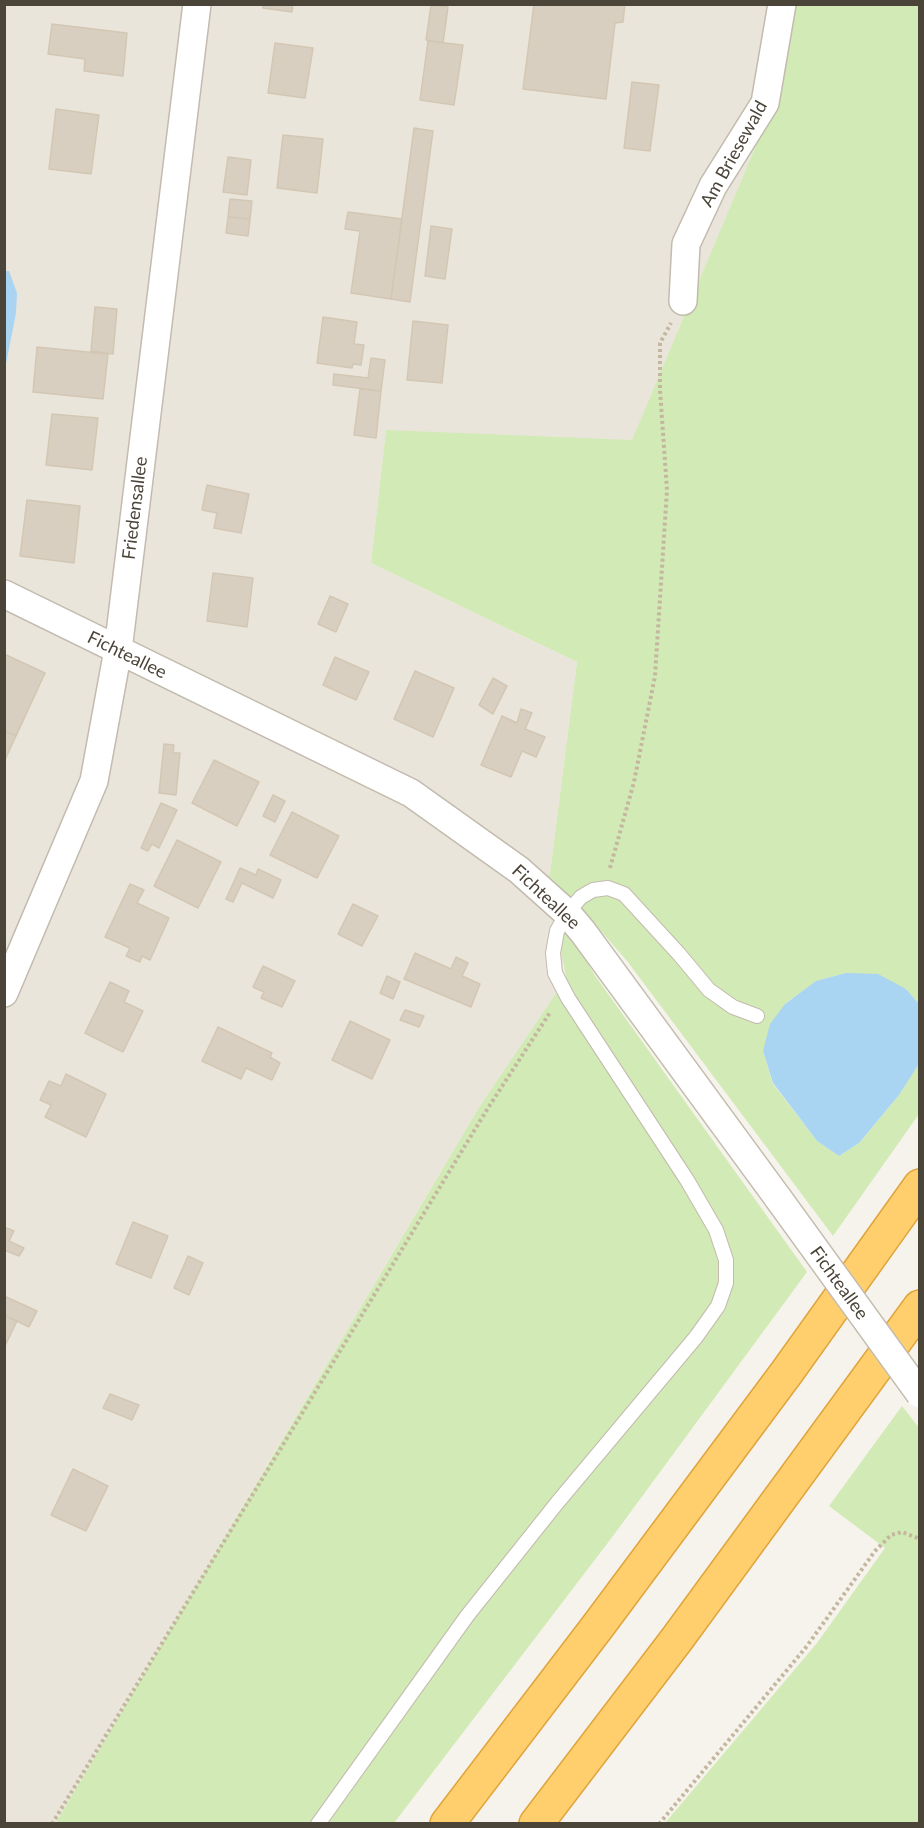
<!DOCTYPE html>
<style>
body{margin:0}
#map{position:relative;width:924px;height:1828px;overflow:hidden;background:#f6f3ec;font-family:Lato,sans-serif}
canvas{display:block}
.frame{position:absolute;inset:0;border:6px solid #4b4439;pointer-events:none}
</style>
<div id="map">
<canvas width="924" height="1828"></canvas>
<div class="frame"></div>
</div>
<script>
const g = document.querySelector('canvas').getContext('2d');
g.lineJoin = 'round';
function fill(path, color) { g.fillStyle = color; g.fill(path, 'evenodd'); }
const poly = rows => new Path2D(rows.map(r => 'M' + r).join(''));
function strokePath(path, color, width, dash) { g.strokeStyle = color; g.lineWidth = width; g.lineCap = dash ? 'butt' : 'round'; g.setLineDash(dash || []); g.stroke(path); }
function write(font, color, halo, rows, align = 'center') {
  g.font = font + ' Lato,sans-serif'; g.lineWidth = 4.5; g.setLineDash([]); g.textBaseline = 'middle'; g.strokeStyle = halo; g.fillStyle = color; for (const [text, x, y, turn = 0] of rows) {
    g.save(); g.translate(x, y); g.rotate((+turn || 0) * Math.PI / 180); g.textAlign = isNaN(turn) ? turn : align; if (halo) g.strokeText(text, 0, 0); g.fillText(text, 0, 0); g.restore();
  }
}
const residential = poly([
 [5,5,791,5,773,105,632,441,386,431,371,563,577,662,550,873,535,895,566,930,563,967,566,978,478,1109,55,1823,5,1824]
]);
const green = poly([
 [791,5,919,5,919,1004,906,989,846,973,817,981,787,1002,763,1051,773,1084,817,1141,839,1156,859,1143,899,1095,919,1062,919,1114,833,1236,627,961,579,906,568,932,596,977,807,1272,613,1536,394,1823,55,1824,478,1109,566,978,561,950,562,937,566,930,535,895,550,873,577,662,371,563,386,430,632,440,773,105],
 [902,1406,920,1429,919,1823,665,1823,817,1643,885,1548,829,1506]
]);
const water = poly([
 [5,271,9,271,17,293,16,313,5,369],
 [846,973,878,974,906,989,919,1004,920,1062,899,1095,859,1143,839,1156,817,1141,773,1083,763,1051,770,1024,785,1004,816,981]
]);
const building = poly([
 [263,4,293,4,292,12,263,8,263,4],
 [534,4,625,4,623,22,615,23,606,99,523,89,534,4],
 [431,5,448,7,443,43,426,40,431,5],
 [52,24,127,33,123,76,84,71,85,59,48,54,52,24],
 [428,41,463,45,454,105,420,100,428,41],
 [275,43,313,48,305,98,268,93,275,43],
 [632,82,659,85,650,151,624,148,632,82],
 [56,109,99,115,91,174,49,169,56,109],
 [414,128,433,131,410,302,391,299,414,128],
 [283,135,323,139,317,193,277,188,283,135],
 [228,157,251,160,247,195,223,192,228,157],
 [230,199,252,201,250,219,228,217,230,199],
 [348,212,402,219,391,299,351,293,360,231,345,229,348,212],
 [228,217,250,219,248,236,226,233,228,217],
 [431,226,452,229,445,279,425,276,431,226],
 [95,307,117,309,113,354,91,351,95,307],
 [323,317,357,322,354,344,364,345,361,365,353,364,352,368,317,363,323,317],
 [413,321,448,325,442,383,407,380,413,321],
 [37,347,108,354,103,399,33,392,37,347],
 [371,358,385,360,381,391,333,385,334,374,368,378,371,358],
 [360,389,381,391,376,438,354,435,360,389],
 [52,414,98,418,92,470,46,465,52,414],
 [207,485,249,494,241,533,214,528,217,513,202,510,207,485],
 [27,500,80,506,74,563,20,556,27,500],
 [213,573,253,578,247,627,207,621,213,573],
 [330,596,348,604,336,632,318,624,330,596],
 [4,654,45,673,16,736,4,731,4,654],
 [335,657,369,672,356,700,323,685,335,657],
 [415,671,454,688,433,737,394,719,415,671],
 [493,678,507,686,493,714,479,705,493,678],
 [521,709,532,713,525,729,545,737,536,757,522,751,511,777,481,765,502,716,517,723,521,709],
 [4,731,16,736,4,762,4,731],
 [164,744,174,745,173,753,180,753,176,795,159,793,164,744],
 [214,760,259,782,237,826,192,803,214,760],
 [273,795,285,801,275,822,263,816,273,795],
 [161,803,177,810,159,848,152,844,148,851,141,848,161,803],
 [292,812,339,836,317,878,270,855,292,812],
 [177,840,221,862,198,908,154,886,177,840],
 [240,868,256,875,258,869,281,880,273,898,242,883,233,902,226,899,240,868],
 [130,884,144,890,137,903,169,918,150,960,142,956,140,962,126,956,130,948,105,937,130,884],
 [353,904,378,916,362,946,338,934,353,904],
 [415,953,451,969,456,957,468,963,462,976,480,984,471,1007,404,979,415,953],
 [263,966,295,981,282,1007,261,998,264,992,253,987,263,966],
 [387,976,400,982,393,999,380,993,387,976],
 [110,982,129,991,124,1002,143,1011,123,1052,85,1033,110,982],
 [405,1010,424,1016,419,1027,400,1020,405,1010],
 [350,1021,390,1040,372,1079,332,1060,350,1021],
 [218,1027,272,1053,270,1057,280,1063,272,1080,246,1068,241,1079,202,1061,218,1027],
 [66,1074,106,1094,86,1137,45,1117,51,1105,40,1100,49,1081,61,1086,66,1074],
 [133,1222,168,1236,151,1278,116,1264,133,1222],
 [4,1227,14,1231,9,1241,24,1248,19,1256,4,1250,4,1227],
 [188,1256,203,1263,189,1295,174,1288,188,1256],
 [4,1296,37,1311,29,1327,4,1315,4,1296],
 [4,1315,17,1321,4,1348,4,1315],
 [110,1394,139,1405,132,1420,103,1408,110,1394],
 [73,1469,108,1486,86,1531,51,1515,73,1469]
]);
const path = poly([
 [610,868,634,782,655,676,667,490,660,390,660,343,671,323],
 [52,1824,488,1108,551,1011],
 [659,1824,807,1646,875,1551,891,1535,902,1532,920,1539]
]);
const lane = poly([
 [318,1824,467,1616,557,1503,696,1337,718,1306,726,1283,726,1260,716,1230,687,1180,568,998,555,973,553,953,557,931,567,913,581,897,593,890,608,888,624,894,679,954,709,990,733,1007,757,1016]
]);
const street = poly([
 [683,301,686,244,713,186,765,103,782,4],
 [4,594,411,793,519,870,567,913,583,932,778,1198],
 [4,993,94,781,118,650,197,4]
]);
const highway = poly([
 [447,1824,598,1626,787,1372,920,1186],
 [536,1824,677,1639,920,1307]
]);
const streetBridge = poly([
 [778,1198,920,1394]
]);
const streetNames = [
 ["Am Briesewald",734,154,-61],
 ["Friedensallee",135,508,-83],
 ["Fichteallee",127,655,26],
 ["Fichteallee",546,897,43],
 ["Fichteallee",839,1283,54]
];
fill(residential, '#eae5da');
fill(green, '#d2eab5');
fill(water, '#a9d4f2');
fill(building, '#d8cfc1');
strokePath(building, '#d3c7b4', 1.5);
strokePath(lane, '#c2bbae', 16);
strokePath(street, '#c2bbae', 30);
strokePath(highway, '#e0a43c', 36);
strokePath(path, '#c4b79f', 4, [3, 3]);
strokePath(lane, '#fff', 14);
strokePath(street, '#fff', 27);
strokePath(highway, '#ffcf6e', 33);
strokePath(streetBridge, '#c2bbae', 30, []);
strokePath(streetBridge, '#fff', 27);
write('18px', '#4b4439', '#fff', streetNames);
</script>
